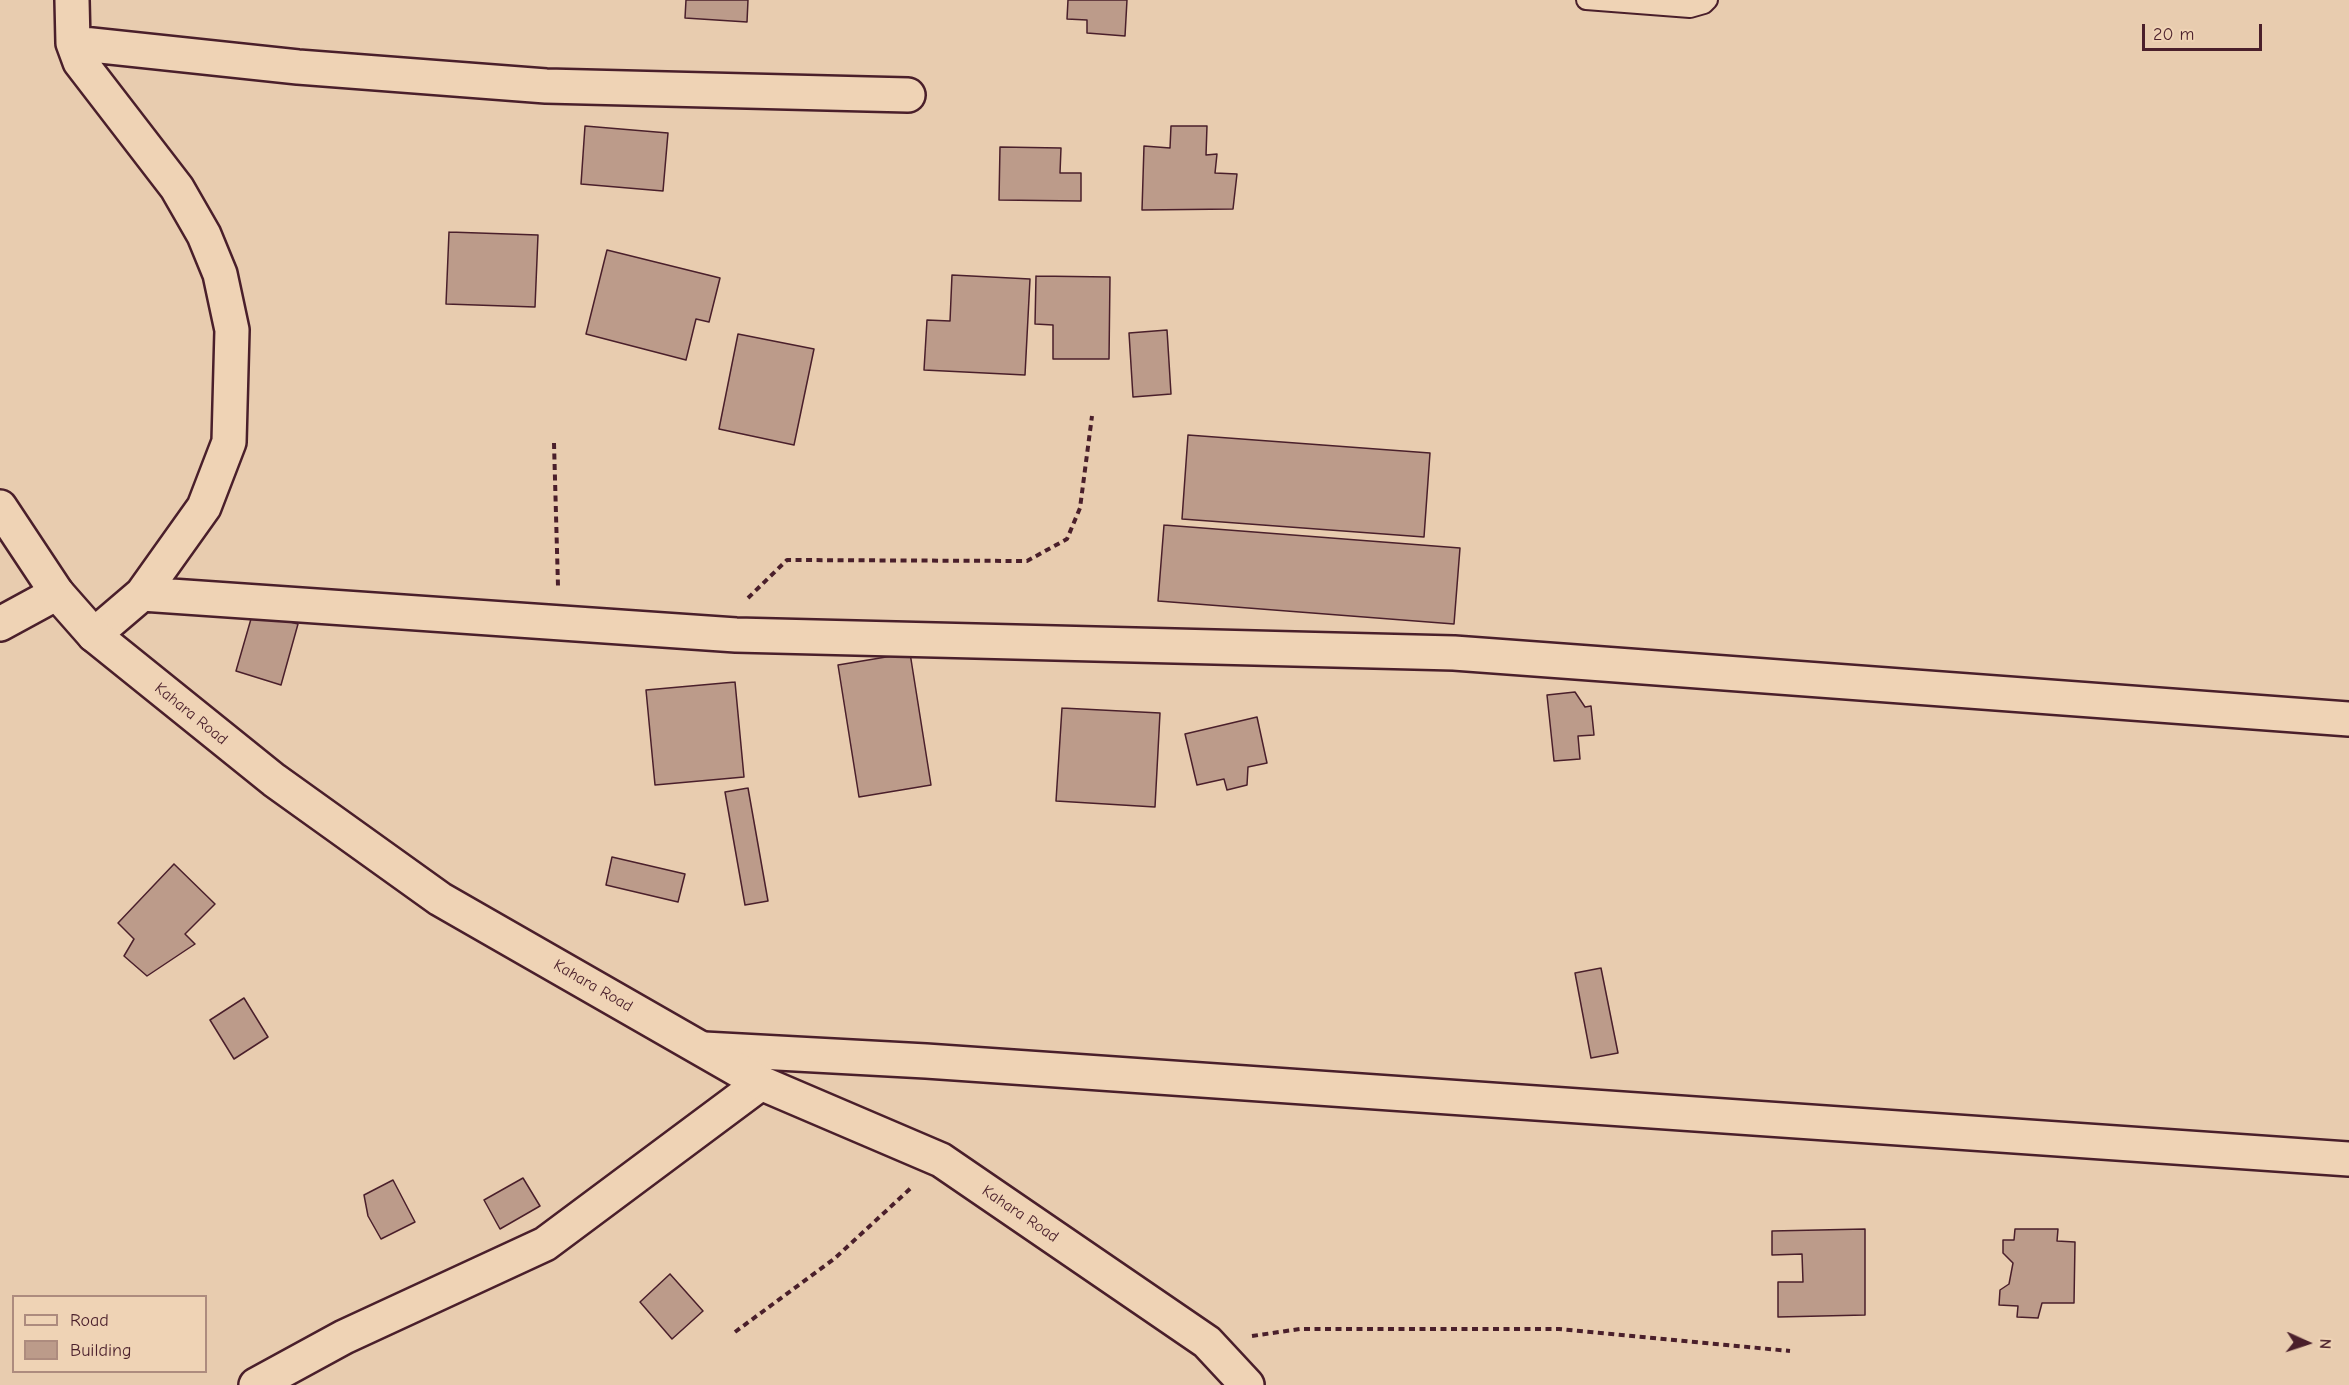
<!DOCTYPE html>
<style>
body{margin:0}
#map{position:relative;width:2349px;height:1385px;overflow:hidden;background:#e8ccaf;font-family:"Comic Neue",sans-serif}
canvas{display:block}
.legend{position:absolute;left:12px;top:1295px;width:195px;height:78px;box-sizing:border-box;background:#efd3b5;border:2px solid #ad8b7e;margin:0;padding:8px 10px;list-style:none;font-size:18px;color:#4a1f2b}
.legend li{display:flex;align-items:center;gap:12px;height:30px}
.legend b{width:30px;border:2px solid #ad8b7e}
.north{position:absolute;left:2277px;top:1313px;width:60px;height:60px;-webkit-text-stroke:4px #efd3b5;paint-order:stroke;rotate:93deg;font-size:16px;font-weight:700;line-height:24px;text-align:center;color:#4a1f2b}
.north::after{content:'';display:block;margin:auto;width:21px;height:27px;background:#4a1f2b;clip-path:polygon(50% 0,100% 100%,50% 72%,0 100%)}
.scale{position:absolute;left:2142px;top:24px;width:120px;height:27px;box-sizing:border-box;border:3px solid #4a1f2b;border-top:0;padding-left:8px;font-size:18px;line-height:21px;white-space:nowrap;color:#4a1f2b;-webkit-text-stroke:4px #efd3b5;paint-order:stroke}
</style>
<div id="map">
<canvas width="2349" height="1385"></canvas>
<ul class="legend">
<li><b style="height:8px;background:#efd3b5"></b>Road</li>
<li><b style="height:16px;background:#bc9b8a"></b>Building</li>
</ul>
<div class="north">N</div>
<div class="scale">20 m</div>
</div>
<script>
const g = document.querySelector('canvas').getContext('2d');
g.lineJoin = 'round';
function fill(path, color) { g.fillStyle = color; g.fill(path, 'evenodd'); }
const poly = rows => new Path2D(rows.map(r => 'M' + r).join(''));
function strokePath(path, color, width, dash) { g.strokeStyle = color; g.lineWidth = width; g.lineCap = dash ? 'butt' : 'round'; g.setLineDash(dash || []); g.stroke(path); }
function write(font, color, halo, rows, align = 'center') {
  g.font = font + ' "Comic Neue",sans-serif'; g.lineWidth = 6; g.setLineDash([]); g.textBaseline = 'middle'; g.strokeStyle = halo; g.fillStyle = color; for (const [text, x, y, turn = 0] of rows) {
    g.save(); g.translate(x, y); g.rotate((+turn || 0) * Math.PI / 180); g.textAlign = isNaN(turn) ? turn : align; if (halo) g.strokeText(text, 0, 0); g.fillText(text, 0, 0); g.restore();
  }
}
const building = poly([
 [686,0,748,0,747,22,685,18,686,0],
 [1068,0,1127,0,1125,36,1087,33,1087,20,1067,19,1068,0],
 [585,126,668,133,663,191,581,184,585,126],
 [1171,126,1207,126,1206,155,1217,154,1215,173,1237,174,1233,209,1142,210,1144,146,1170,148,1171,126],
 [1000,147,1061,148,1060,173,1081,173,1081,201,999,200,1000,147],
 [449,232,538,235,535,307,446,304,449,232],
 [607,250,720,278,709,322,696,319,686,360,586,334,607,250],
 [952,275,1030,279,1025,375,924,370,927,320,950,321,952,275],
 [1036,276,1110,277,1109,359,1053,359,1053,325,1035,324,1036,276],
 [1167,330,1171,394,1133,397,1129,333,1167,330],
 [738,334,814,349,794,445,719,429,738,334],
 [1188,435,1430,453,1424,537,1182,519,1188,435],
 [1164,525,1460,548,1454,624,1158,601,1164,525],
 [253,612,298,624,281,685,236,671,253,612],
 [910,653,931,785,859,797,838,665,910,653],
 [735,682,744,777,655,785,646,690,735,682],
 [1575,692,1585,707,1591,706,1594,735,1578,736,1580,759,1554,761,1547,695,1575,692],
 [1062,708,1160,713,1155,807,1056,801,1062,708],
 [1257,717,1267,763,1248,767,1247,785,1227,790,1224,779,1197,785,1185,734,1257,717],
 [748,788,768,901,745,905,725,792,748,788],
 [612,857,685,874,678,902,606,885,612,857],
 [174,864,215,904,185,934,195,944,147,976,124,956,134,939,118,923,174,864],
 [1601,968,1618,1053,1591,1058,1575,973,1601,968],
 [244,998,268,1037,234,1059,210,1020,244,998],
 [523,1178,540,1206,500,1229,484,1200,523,1178],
 [393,1180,415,1222,381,1239,368,1216,364,1195,393,1180],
 [1865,1229,1865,1315,1778,1317,1778,1282,1803,1282,1802,1254,1772,1255,1772,1231,1865,1229],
 [2015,1229,2058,1229,2057,1241,2075,1242,2074,1303,2042,1303,2038,1318,2017,1317,2018,1306,1999,1305,2000,1290,2009,1284,2013,1263,2003,1253,2003,1240,2014,1240,2015,1229],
 [670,1274,703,1311,672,1339,640,1302,670,1274]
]);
const path = poly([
 [554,443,558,586],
 [748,598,787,560,1027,561,1067,539,1080,508,1092,416],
 [735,1332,834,1259,912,1187],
 [1252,1336,1300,1329,1559,1329,1790,1351]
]);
const service = poly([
 [1586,0,1690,8,1704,4,1708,0]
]);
const minor = poly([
 [72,0,73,43,80,62,177,188,204,235,220,274,232,330,229,442,204,507,142,594,94,635],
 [73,43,298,67,546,86,908,95],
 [142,594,736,635,1454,653,2349,719],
 [0,624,57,593],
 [704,1049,926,1061,2349,1159],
 [256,1385,344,1337,545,1244,761,1083]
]);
const tertiary = poly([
 [0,507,57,593,94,635,274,780,440,899,761,1083,941,1160,1207,1342,1247,1385]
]);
const streetNames = [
 ["Kahara Road",191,714,39],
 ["Kahara Road",593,986,30],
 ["Kahara Road",1020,1214,34]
];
fill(building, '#bc9b8a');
strokePath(building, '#4a1f2b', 1.5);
strokePath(service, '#4a1f2b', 22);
strokePath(minor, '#4a1f2b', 38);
strokePath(tertiary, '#4a1f2b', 38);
strokePath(path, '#4a1f2b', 4, [6, 4.5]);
strokePath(service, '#efd3b5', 18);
strokePath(minor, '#efd3b5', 33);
strokePath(tertiary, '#efd3b5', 33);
write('16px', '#4a1f2b', '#efd3b5', streetNames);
</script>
